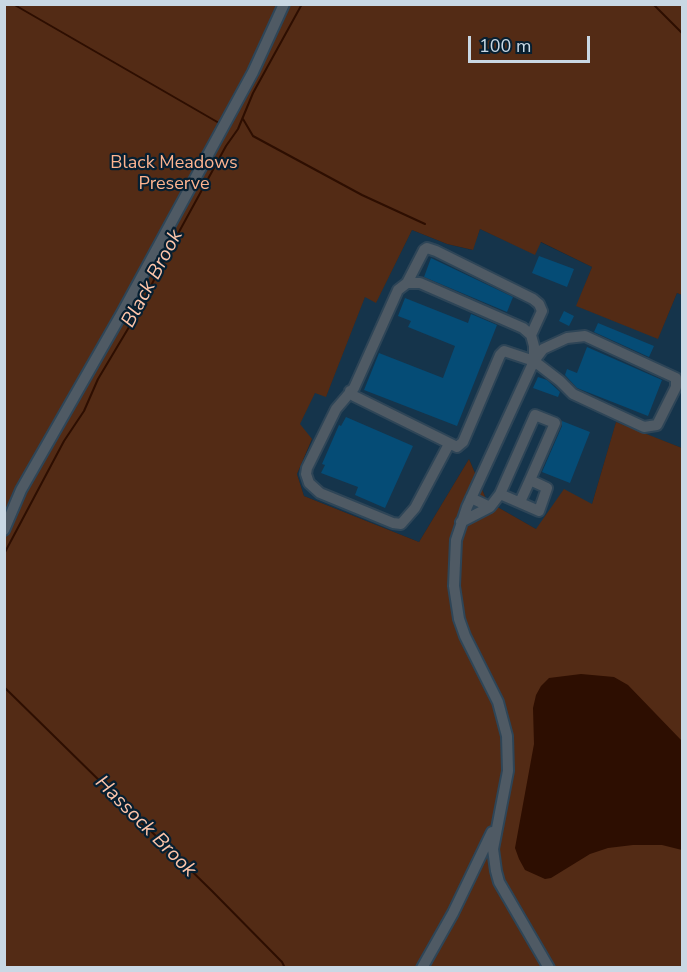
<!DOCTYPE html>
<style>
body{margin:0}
#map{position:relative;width:687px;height:972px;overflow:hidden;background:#10293c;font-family:"Nunito Sans",sans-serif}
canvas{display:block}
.frame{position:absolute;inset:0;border:6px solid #c9d8e4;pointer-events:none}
.scale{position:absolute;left:468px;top:36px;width:122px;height:27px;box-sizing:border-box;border:3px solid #c9d8e4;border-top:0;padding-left:8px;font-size:18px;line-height:21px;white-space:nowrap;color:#c9d8e4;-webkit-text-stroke:4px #061f31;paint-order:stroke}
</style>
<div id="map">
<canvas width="687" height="972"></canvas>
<div class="frame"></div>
<div class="scale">100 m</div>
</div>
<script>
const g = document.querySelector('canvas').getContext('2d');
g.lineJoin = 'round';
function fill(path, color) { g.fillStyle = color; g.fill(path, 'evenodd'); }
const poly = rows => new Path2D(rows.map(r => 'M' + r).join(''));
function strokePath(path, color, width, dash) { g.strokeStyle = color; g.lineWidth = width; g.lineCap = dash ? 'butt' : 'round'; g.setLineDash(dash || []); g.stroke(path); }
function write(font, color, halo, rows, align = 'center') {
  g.font = font + ' "Nunito Sans",sans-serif'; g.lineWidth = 4.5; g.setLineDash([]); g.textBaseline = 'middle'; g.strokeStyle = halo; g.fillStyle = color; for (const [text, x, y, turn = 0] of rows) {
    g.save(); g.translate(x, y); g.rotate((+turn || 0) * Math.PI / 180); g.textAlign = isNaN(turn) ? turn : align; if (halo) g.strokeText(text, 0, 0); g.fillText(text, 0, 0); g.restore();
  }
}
const built = poly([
 [480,229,535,254,540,242,592,267,577,306,658,338,677,293,682,295,682,448,616,423,592,504,536,529,487,501,469,459,419,542,304,496,297,474,312,440,299,425,315,392,326,396,365,296,376,302,412,230,447,244,472,250]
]);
const green = poly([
 [5,5,682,5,682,295,677,293,658,339,576,306,592,267,541,242,535,255,480,229,473,250,447,244,412,230,376,303,365,297,326,397,315,393,300,424,312,439,297,474,304,496,419,542,469,459,487,501,536,529,564,489,592,504,616,422,682,448,682,967,5,968]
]);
const water = poly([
 [581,674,614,677,628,685,682,741,682,850,662,845,633,845,608,848,590,854,551,878,545,879,525,870,519,859,515,848,534,744,533,708,536,695,541,686,549,678]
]);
const stream = poly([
 [13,4,219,123],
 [653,4,682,33],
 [243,119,253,136,362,195,425,224],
 [4,554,64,441,84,411,98,379,141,307,163,261,226,146,238,129,253,93,302,4],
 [4,687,212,891,282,962,285,968]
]);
const building = poly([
 [539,256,574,269,567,287,532,273],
 [431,258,513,297,507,312,424,277],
 [405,298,468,323,471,314,497,325,457,426,364,390,379,353,443,378,455,346,408,327,411,321,398,316],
 [564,311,574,316,569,326,559,321],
 [598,323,654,346,649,357,594,332],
 [587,347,662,380,648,416,577,388,565,375,567,369,577,373],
 [538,377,547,380,560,392,558,397,533,388],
 [346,417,413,446,385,508,355,495,358,487,321,473,325,465,322,464,339,425,341,426],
 [562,421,590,432,570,483,542,472,562,426]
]);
const minor = poly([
 [407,283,424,250,427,248,436,251,533,299,539,304,542,311,531,335],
 [350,391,354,396,457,447,463,442,500,355,504,351,534,361,560,381,573,394,644,427,657,425,676,387,676,378,585,336,567,338,543,349,534,361,467,507,456,540,454,586,459,619,465,636,498,702,507,736,508,771,493,849,496,871,499,882,549,968],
 [449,444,415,508,401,524,393,523,320,493,309,483,306,474,307,468,336,409,354,388,398,290,407,283,420,283,523,328,531,335,534,346,534,361],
 [520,502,530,480],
 [490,507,500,494,535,415,555,423,530,480,547,488,539,511,500,494],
 [461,522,490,507,471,498],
 [4,530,21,490,122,313,253,72,284,4],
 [422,968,453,913,492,832]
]);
const parkNames = [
 ["Black Meadows",174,164],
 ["Preserve",174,185]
];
const waterNames = [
 ["Black Brook",153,279,-62],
 ["Hassock Brook",145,827,45]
];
fill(built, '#15344b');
fill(green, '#532b15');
fill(water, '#2d0e01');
strokePath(stream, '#2d0e01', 2);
fill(building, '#054c76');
strokePath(minor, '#2e4557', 14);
strokePath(minor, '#4f5a64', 10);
write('18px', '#feb490', '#061f31', parkNames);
write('italic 20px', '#fdc5aa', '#061f31', waterNames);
</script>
